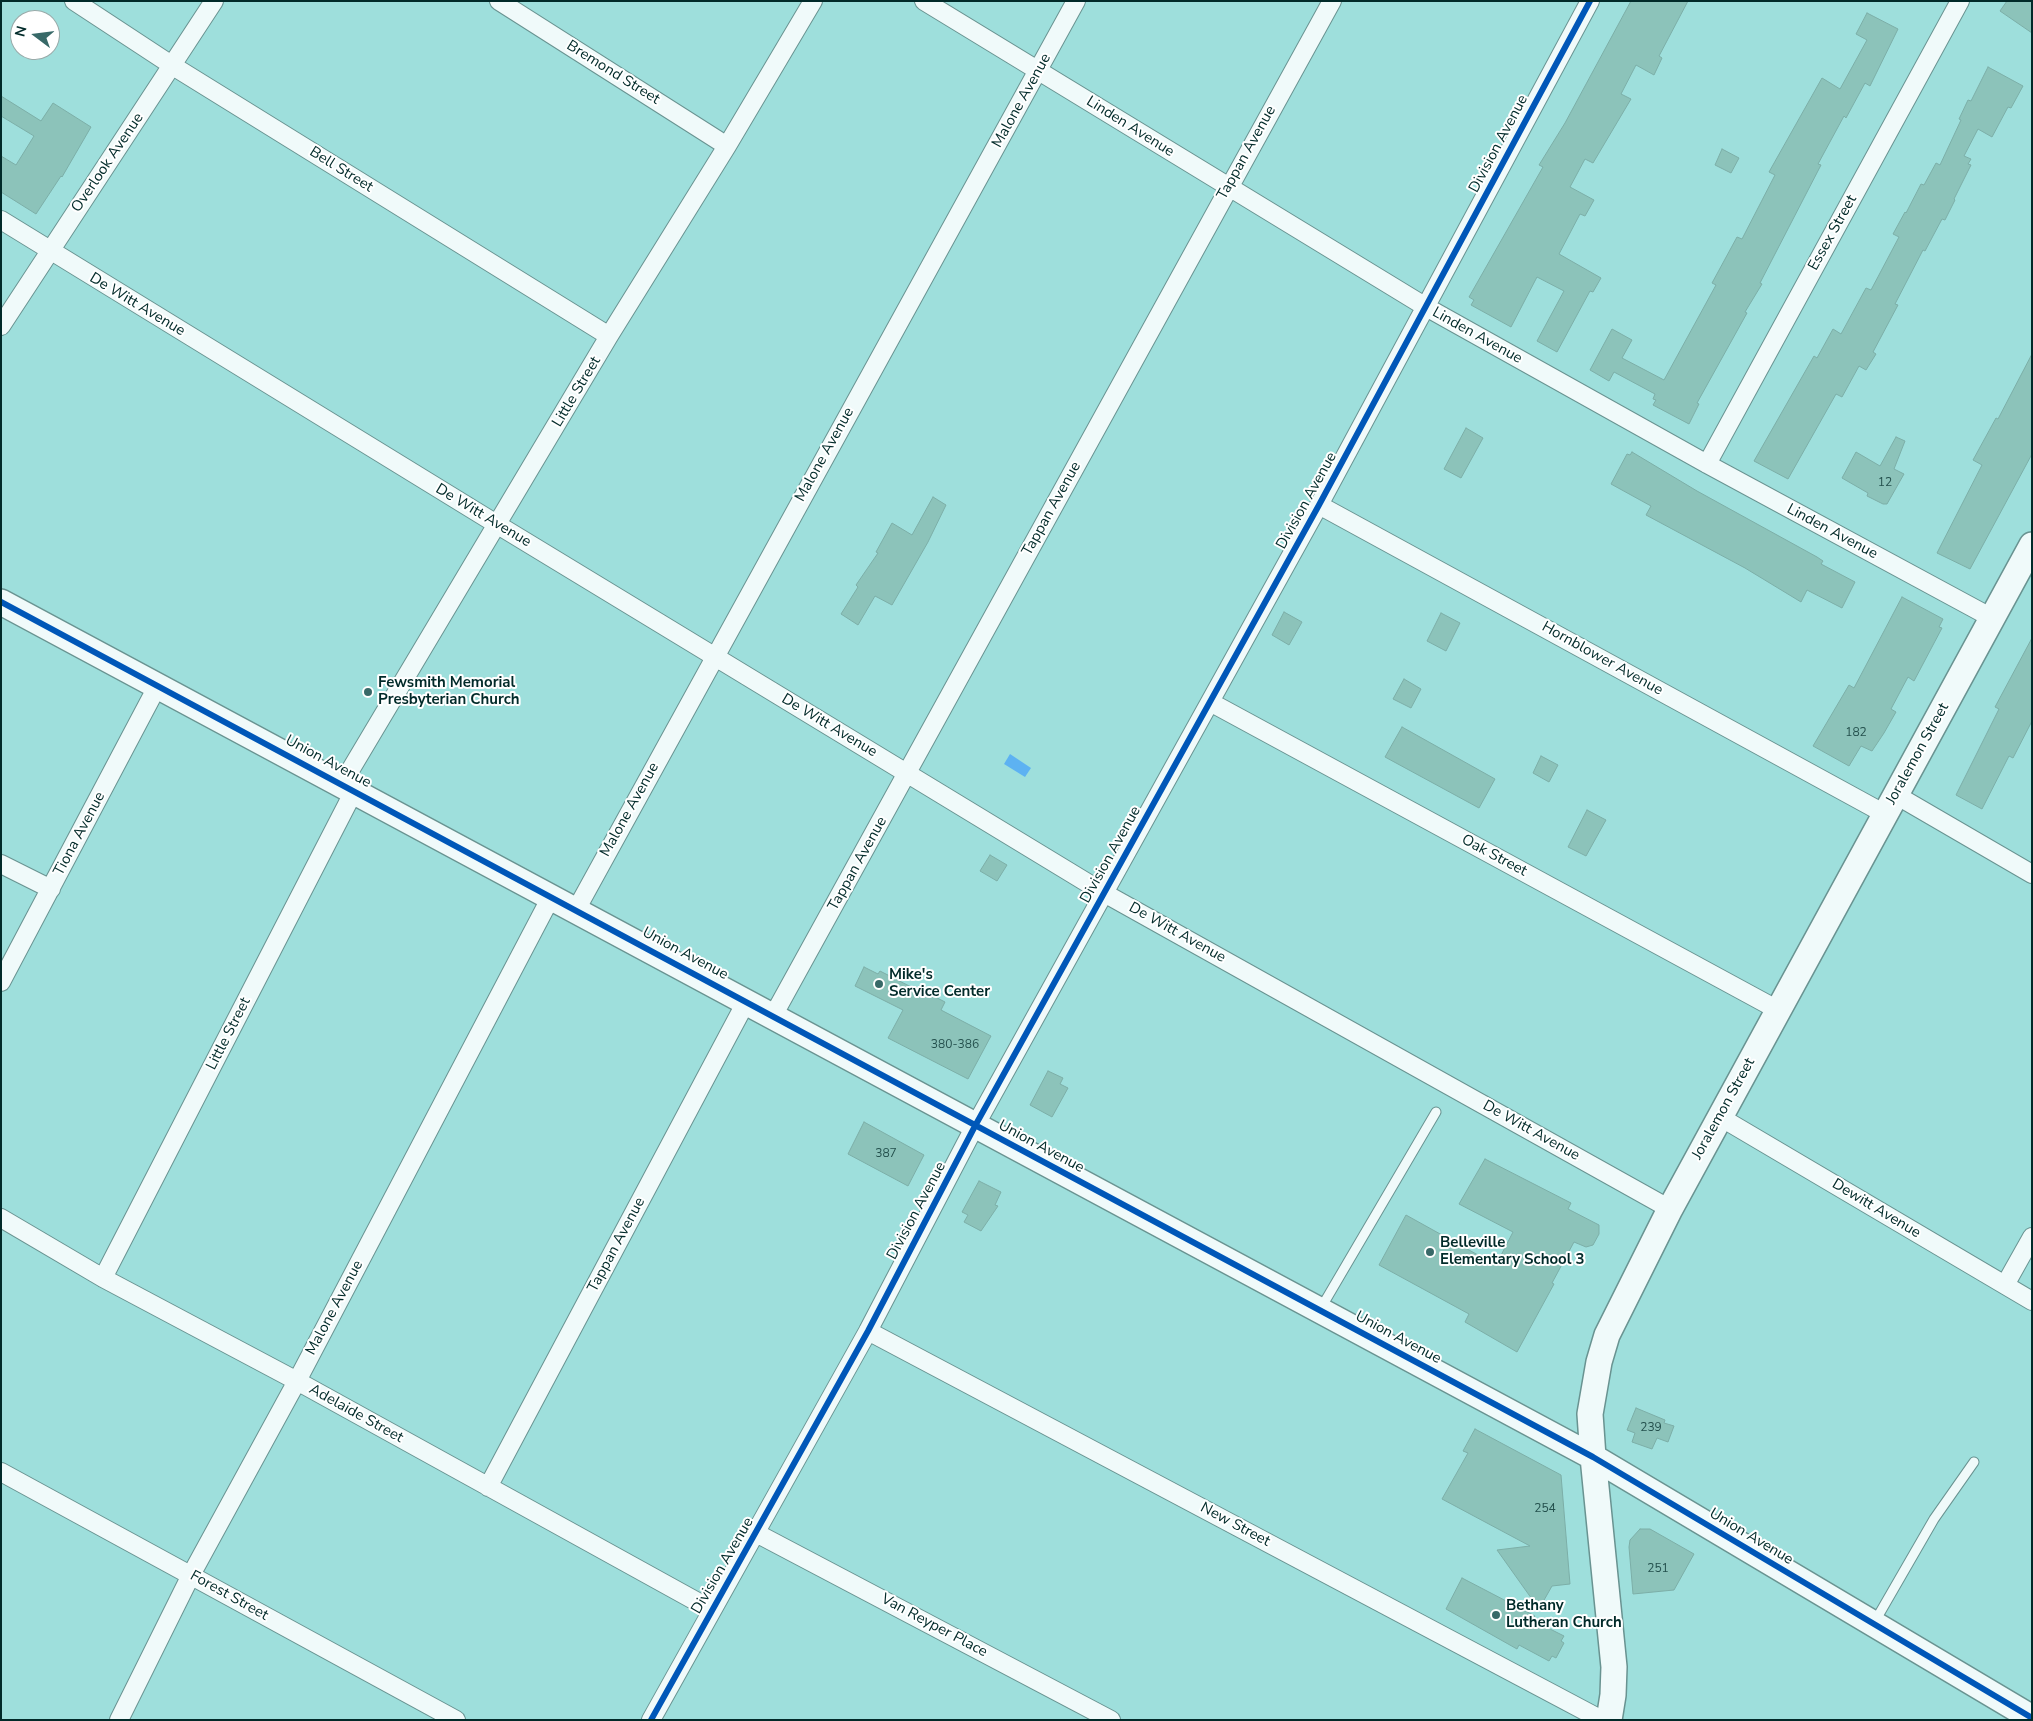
<!DOCTYPE html>
<style>
body{margin:0}
#map{position:relative;width:2033px;height:1721px;overflow:hidden;background:#9edfdc;font-family:"Nunito Sans",sans-serif}
canvas{display:block}
.frame{position:absolute;inset:0;border:2px solid #012a29;pointer-events:none}
.north{position:absolute;left:10px;top:10px;width:50px;height:50px;box-sizing:border-box;background:#fff;border:1px solid #99aaa9;border-radius:50%;rotate:285deg;font-size:14px;font-weight:700;line-height:20px;text-align:center;color:#012a29}
.north::after{content:'';display:block;margin:auto;width:18px;height:22px;background:#386968;clip-path:polygon(50% 0,100% 100%,50% 72%,0 100%)}
</style>
<div id="map">
<canvas width="2033" height="1721"></canvas>
<div class="frame"></div>
<div class="north">N</div>
</div>
<script>
const g = document.querySelector('canvas').getContext('2d');
g.lineJoin = 'round';
function fill(path, color) { g.fillStyle = color; g.fill(path, 'evenodd'); }
const poly = rows => new Path2D(rows.map(r => 'M' + r).join(''));
function strokePath(path, color, width, dash) { g.strokeStyle = color; g.lineWidth = width; g.lineCap = dash ? 'butt' : 'round'; g.setLineDash(dash || []); g.stroke(path); }
function write(font, color, halo, rows, align = 'center') {
  g.font = font + ' "Nunito Sans",sans-serif'; g.lineWidth = 4; g.setLineDash([]); g.textBaseline = 'middle'; g.strokeStyle = halo; g.fillStyle = color; for (const [text, x, y, turn = 0] of rows) {
    g.save(); g.translate(x, y); g.rotate((+turn || 0) * Math.PI / 180); g.textAlign = isNaN(turn) ? turn : align; if (halo) g.strokeText(text, 0, 0); g.fillText(text, 0, 0); g.restore();
  }
}
const water = poly([
 [1010,754,1031,768,1025,777,1004,764]
]);
const building = poly([
 [1631,1,1688,1,1659,56,1662,58,1654,75,1636,65,1621,94,1631,99,1593,163,1585,159,1570,187,1594,200,1585,216,1580,214,1559,254,1601,278,1593,292,1590,291,1557,352,1537,341,1564,291,1537,277,1511,327,1471,305,1474,300,1469,297,1543,167,1539,165,1565,123,1631,1],
 [2007,1,2032,1,2032,33,2000,11,2007,1],
 [1867,13,1898,29,1870,86,1865,83,1846,118,1844,116,1818,164,1821,165,1760,283,1762,284,1745,312,1747,313,1697,403,1699,404,1689,424,1653,405,1656,400,1653,399,1655,394,1614,372,1609,381,1590,370,1612,329,1632,340,1622,358,1664,380,1716,285,1712,283,1737,237,1742,239,1775,175,1769,172,1822,78,1840,89,1867,40,1856,34,1867,13],
 [1988,67,2023,86,2011,108,2008,107,1992,137,1978,129,1964,156,1971,159,1968,164,1971,165,1954,199,1955,200,1945,220,1942,219,1925,251,1923,250,1895,304,1898,305,1873,352,1876,354,1866,370,1859,366,1842,397,1836,394,1788,479,1754,461,1814,356,1817,358,1833,329,1841,334,1866,288,1871,290,1899,237,1893,234,1905,212,1906,213,1921,184,1924,185,1936,163,1940,165,1961,120,1959,119,1968,100,1971,101,1988,67],
 [1,96,41,121,53,103,91,127,62,177,61,176,36,214,1,192,1,156,16,165,34,136,1,116,1,96],
 [1722,149,1739,158,1731,173,1715,165,1722,149],
 [2032,354,2032,454,1970,569,1937,553,1982,465,1973,460,1996,418,1998,419,2032,354],
 [1466,428,1483,438,1461,478,1444,469,1466,428],
 [1896,437,1905,441,1894,469,1904,474,1887,504,1883,504,1867,496,1868,493,1842,478,1856,452,1880,466,1896,437],
 [1632,452,1697,491,1817,557,1823,561,1821,564,1855,582,1842,608,1807,590,1801,602,1745,568,1646,515,1651,506,1611,484,1627,454,1630,455,1632,452],
 [933,497,946,505,928,542,892,605,875,596,858,625,841,614,858,587,856,585,878,553,876,552,892,523,912,535,933,497],
 [1902,597,1943,619,1939,627,1942,628,1914,681,1908,677,1891,709,1896,712,1884,733,1872,751,1861,746,1849,766,1813,746,1849,685,1854,688,1902,597],
 [1284,612,1302,622,1289,645,1272,635,1284,612],
 [1441,613,1460,623,1446,651,1427,641,1441,613],
 [2032,638,2032,721,2013,758,2009,756,1982,809,1956,795,1999,709,1995,707,2032,638],
 [1404,679,1421,689,1411,708,1393,699,1404,679],
 [1402,727,1495,779,1479,808,1385,757,1402,727],
 [1541,756,1558,765,1549,782,1533,773,1541,756],
 [1587,810,1606,820,1586,856,1568,847,1587,810],
 [990,855,1007,865,997,881,980,871,990,855],
 [864,967,878,974,880,971,915,989,916,987,945,1002,941,1010,991,1036,968,1079,888,1038,903,1010,855,986,864,967],
 [1048,1071,1063,1078,1060,1084,1068,1088,1052,1117,1030,1105,1048,1071],
 [864,1122,924,1155,908,1186,848,1154,864,1122],
 [1485,1159,1571,1203,1568,1209,1599,1225,1599,1234,1593,1245,1586,1247,1574,1242,1552,1283,1554,1284,1517,1352,1465,1322,1469,1314,1379,1265,1406,1215,1496,1265,1513,1232,1459,1204,1485,1159],
 [979,1181,1001,1192,995,1205,998,1206,981,1231,964,1222,968,1215,962,1212,979,1181],
 [1636,1408,1665,1420,1664,1423,1674,1426,1668,1442,1657,1438,1652,1449,1632,1442,1635,1433,1627,1430,1636,1408],
 [1475,1429,1561,1475,1570,1584,1552,1586,1539,1609,1497,1550,1530,1546,1442,1499,1468,1453,1463,1451,1475,1429],
 [1640,1529,1650,1529,1694,1554,1674,1590,1633,1594,1629,1547,1630,1540,1640,1529],
 [1462,1578,1535,1616,1532,1620,1564,1636,1561,1641,1564,1643,1556,1658,1552,1656,1549,1661,1519,1645,1517,1649,1446,1609,1462,1578]
]);
const lane = poly([
 [1321,1308,1436,1112],
 [1874,1623,1934,1519,1974,1462]
]);
const street = poly([
 [74,1,173,66,609,336],
 [499,1,727,146],
 [924,1,1426,307,1707,464,1992,618],
 [1,220,498,525,1104,893,1670,1209],
 [1,326,214,1],
 [1707,464,1960,1],
 [1319,505,1885,814],
 [1210,702,1778,1010],
 [342,784,609,336,727,146,813,1],
 [1896,795,2032,874],
 [1,864,51,889],
 [576,910,1076,1],
 [1,982,158,685],
 [773,1016,1332,1],
 [1720,1117,2032,1301],
 [1,1218,103,1278,297,1381,712,1610],
 [103,1278,354,791],
 [2005,1285,2032,1237],
 [868,1331,1602,1720],
 [1,1472,456,1720],
 [488,1487,746,1002],
 [756,1533,1111,1720],
 [119,1720,191,1575,297,1381,551,897],
 [651,1720,868,1331,975,1126,1319,505,1590,1]
]);
const secondary = poly([
 [1,602,1593,1457,2032,1718],
 [1609,1720,1613,1695,1614,1667,1593,1457,1590,1414,1599,1362,1607,1335,1670,1209,2032,545]
]);
const cycleway = poly([
 [1,602,1593,1457,2032,1718],
 [651,1720,868,1331,975,1126,1319,505,1590,1]
]);
const markers = [
 [368,692,5,"#386968"],
 [879,984,5,"#386968"],
 [1430,1252,5,"#386968"],
 [1496,1615,5,"#386968"]
];
const numberNames = [
 ["12",1885,483],
 ["182",1856,733],
 ["380-386",955,1045],
 ["387",886,1154],
 ["239",1651,1428],
 ["254",1545,1509],
 ["251",1658,1569]
];
const streetNames = [
 ["Bremond Street",613,73,32],
 ["Malone Avenue",1022,101,-61],
 ["Linden Avenue",1130,127,32],
 ["Division Avenue",1499,144,-62],
 ["Tappan Avenue",1247,153,-61],
 ["Overlook Avenue",108,163,-56],
 ["Bell Street",341,170,32],
 ["Essex Street",1833,233,-61],
 ["De Witt Avenue",137,305,31],
 ["Linden Avenue",1477,336,29],
 ["Little Street",577,392,-59],
 ["Malone Avenue",825,455,-61],
 ["Division Avenue",1307,501,-61],
 ["Tappan Avenue",1052,509,-61],
 ["De Witt Avenue",483,516,31],
 ["Linden Avenue",1832,532,28],
 ["Hornblower Avenue",1602,659,29],
 ["De Witt Avenue",829,726,31],
 ["Joralemon Street",1918,754,-61],
 ["Union Avenue",328,762,28],
 ["Malone Avenue",630,810,-61],
 ["Tiona Avenue",80,834,-62],
 ["Division Avenue",1111,855,-61],
 ["Oak Street",1494,856,28],
 ["Tappan Avenue",858,864,-61],
 ["De Witt Avenue",1177,933,29],
 ["Union Avenue",685,954,28],
 ["Little Street",229,1034,-63],
 ["Joralemon Street",1724,1109,-61],
 ["De Witt Avenue",1531,1131,29],
 ["Union Avenue",1041,1147,28],
 ["Dewitt Avenue",1876,1209,31],
 ["Division Avenue",917,1211,-62],
 ["Tappan Avenue",617,1245,-62],
 ["Malone Avenue",335,1308,-62],
 ["Union Avenue",1398,1338,28],
 ["Adelaide Street",356,1414,29],
 ["New Street",1235,1525,28],
 ["Union Avenue",1751,1537,31],
 ["Division Avenue",723,1566,-60],
 ["Forest Street",229,1596,29],
 ["Van Reyper Place",934,1626,28]
];
const poiNames = [
 ["Fewsmith Memorial",378,683],
 ["Presbyterian Church",378,700],
 ["Mike's",889,975],
 ["Service Center",889,992],
 ["Belleville",1440,1243],
 ["Elementary School 3",1440,1260],
 ["Bethany",1506,1606],
 ["Lutheran Church",1506,1623]
];
fill(water, '#5db2f2');
fill(building, '#8cc3ba');
strokePath(building, '#7caea7', 1);
strokePath(lane, '#699391', 11);
strokePath(street, '#699391', 20);
strokePath(secondary, '#699391', 28);
strokePath(lane, '#f0fafa', 9);
strokePath(street, '#f0fafa', 18);
strokePath(secondary, '#f0fafa', 25);
strokePath(cycleway, '#0057b8', 6);
for (const [x, y, r, color] of markers) { const dot = new Path2D(); dot.arc(x, y, r, 0, 2 * Math.PI); g.fillStyle = color; g.fill(dot); strokePath(dot, '#fff', 2); }
write('12px', '#24504d', null, numberNames);
write('15px', '#012a29', '#fff', streetNames);
write('bold 15px', '#012a29', '#fff', poiNames, 'left');
</script>
